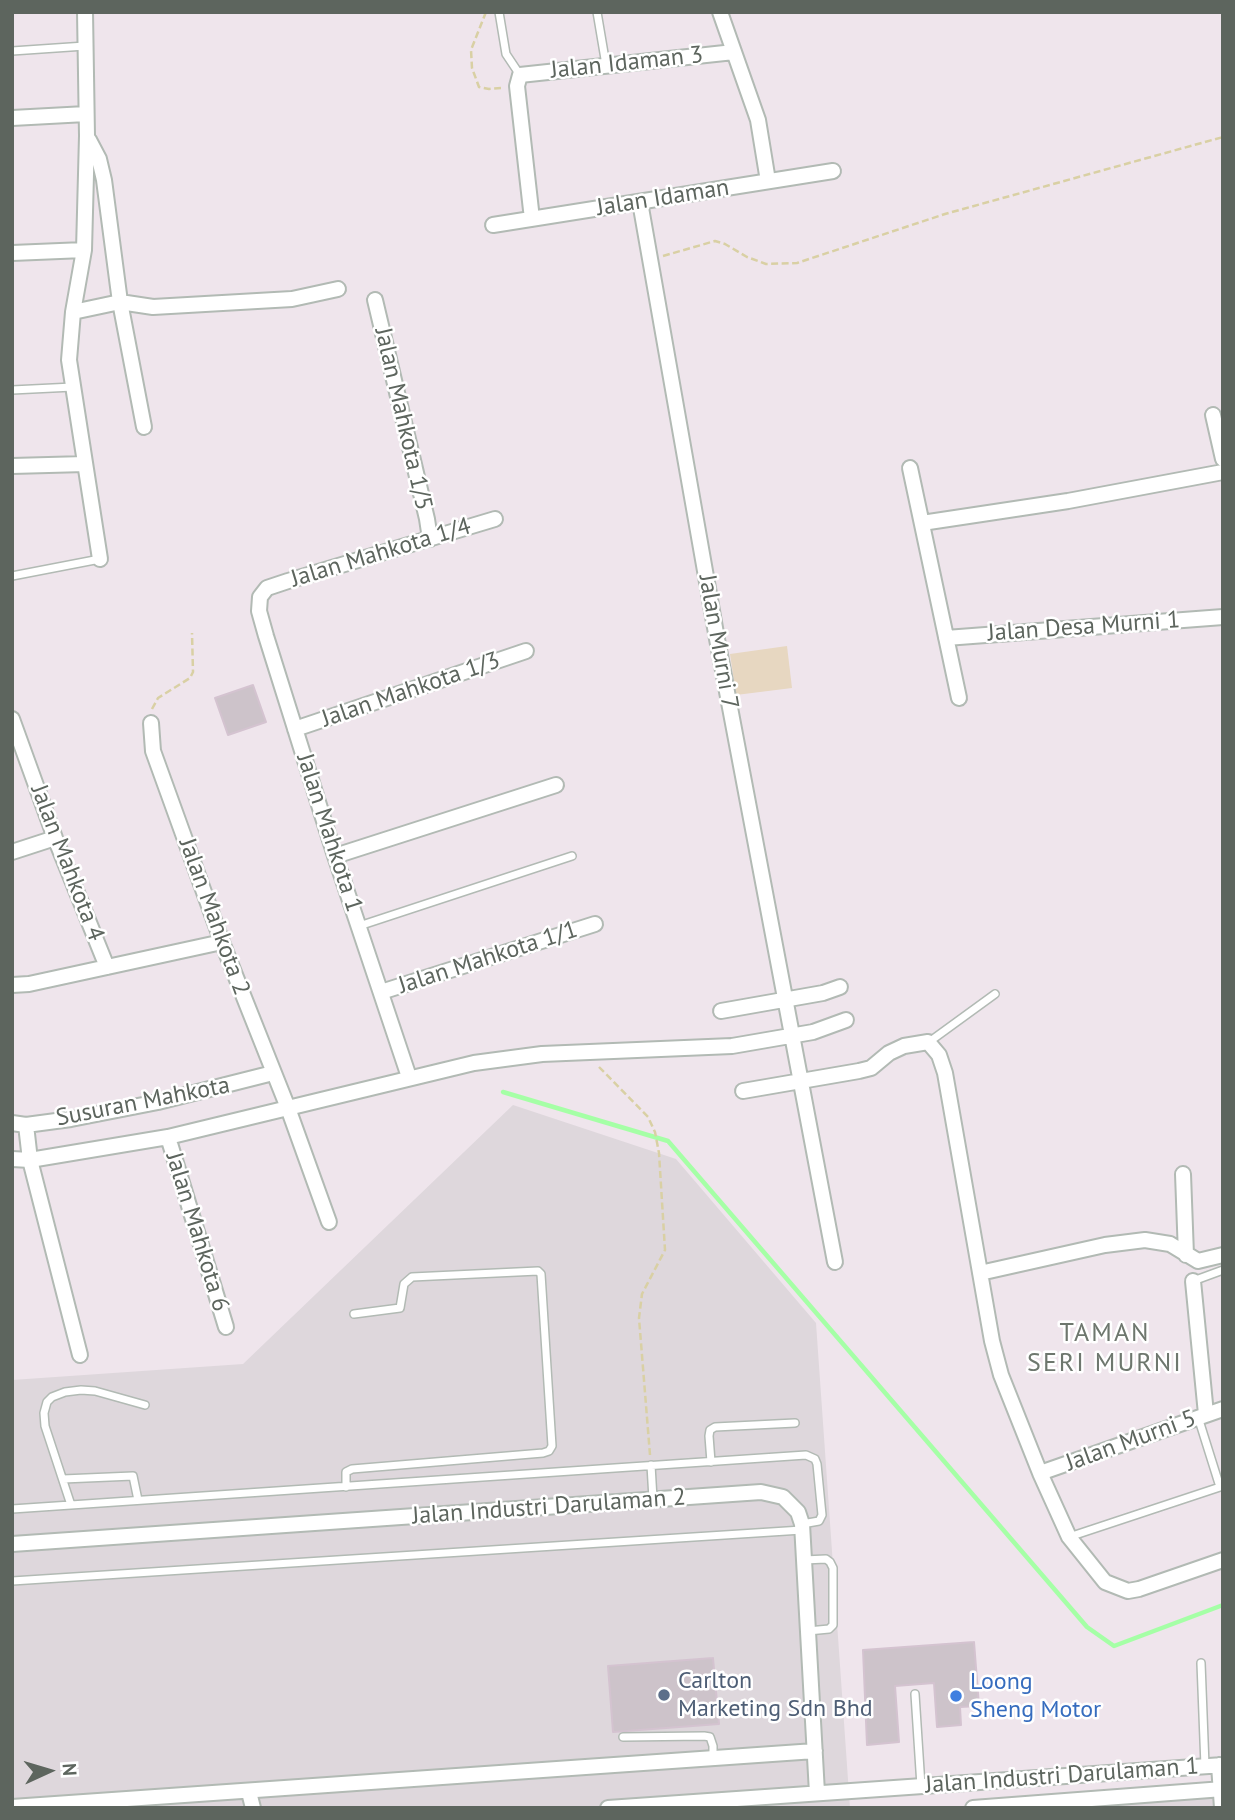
<!DOCTYPE html>
<style>
body{margin:0}
#map{position:relative;width:1235px;height:1820px;overflow:hidden;background:#efe5ec;font-family:"PT Sans",sans-serif}
canvas{display:block}
.frame{position:absolute;inset:0;border:14px solid #5d655e;pointer-events:none}
.north{position:absolute;left:14px;top:1736px;width:70px;height:70px;-webkit-text-stroke:5px #fff;paint-order:stroke;rotate:86deg;font-size:19px;font-weight:700;line-height:28px;text-align:center;color:#5d655e}
.north::after{content:'';display:block;margin:auto;width:24px;height:32px;background:#5d655e;clip-path:polygon(50% 0,100% 100%,50% 72%,0 100%)}
</style>
<div id="map">
<canvas width="1235" height="1820"></canvas>
<div class="frame"></div>
<div class="north">N</div>
</div>
<script>
const g = document.querySelector('canvas').getContext('2d');
g.lineJoin = 'round';
function fill(path, color) { g.fillStyle = color; g.fill(path, 'evenodd'); }
const poly = rows => new Path2D(rows.map(r => 'M' + r).join(''));
function strokePath(path, color, width, dash) { g.strokeStyle = color; g.lineWidth = width; g.lineCap = dash ? 'butt' : 'round'; g.setLineDash(dash || []); g.stroke(path); }
function write(font, color, halo, rows, align = 'center') {
  g.font = font + ' "PT Sans",sans-serif'; g.lineWidth = 5; g.setLineDash([]); g.textBaseline = 'middle'; g.strokeStyle = halo; g.fillStyle = color; for (const [text, x, y, turn = 0] of rows) {
    g.save(); g.translate(x, y); g.rotate((+turn || 0) * Math.PI / 180); g.textAlign = isNaN(turn) ? turn : align; if (halo) g.strokeText(text, 0, 0); g.fillText(text, 0, 0); g.restore();
  }
}
const industrial = poly([
 [513,1105,676,1159,816,1323,850,1808,12,1808,12,1380,243,1364],
 [1223,1794,1223,1808,1038,1808]
]);
const green = poly([
 [787,646,792,688,736,695,730,654]
]);
const stream = poly([
 [503,1092,668,1141,1087,1627,1114,1646,1223,1605]
]);
const building = poly([
 [253,685,266,722,228,735,215,698,253,685],
 [974,1642,979,1706,960,1707,961,1725,937,1727,934,1683,895,1686,899,1742,867,1745,863,1650,974,1642],
 [713,1658,719,1724,613,1732,608,1666,713,1658]
]);
const path = poly([
 [486,12,471,50,472,68,479,87,489,89,501,88],
 [663,256,715,241,725,244,747,257,766,264,797,263,945,214,1223,137],
 [152,709,158,698,190,678,193,672,192,633],
 [599,1067,648,1117,655,1132,659,1153,665,1250,642,1294,639,1318,650,1455]
]);
const service = poly([
 [499,12,506,54,520,75],
 [597,12,606,65],
 [12,51,85,46],
 [12,390,73,387],
 [12,576,100,559],
 [359,926,572,856],
 [929,1042,995,994],
 [1193,1281,1223,1270],
 [1198,1417,1220,1487],
 [711,1462,709,1436,710,1430,715,1427,795,1423],
 [651,1465,653,1499],
 [63,1479,133,1476,138,1500],
 [346,1487,346,1472,352,1469,543,1453,549,1451,552,1446,541,1274,538,1271,412,1277,404,1284,400,1308,354,1314],
 [71,1505,45,1426,44,1413,47,1402,52,1397,65,1392,81,1390,95,1391,145,1405],
 [12,1509,806,1455,815,1459,817,1464,822,1515,819,1521,802,1524],
 [1069,1537,1223,1486],
 [804,1560,826,1559,830,1562,833,1568,833,1625,829,1629,808,1631],
 [12,1581,802,1530],
 [1201,1663,1205,1766],
 [915,1694,921,1786],
 [623,1737,704,1736,710,1737,713,1746,713,1758]
]);
const minor = poly([
 [85,12,87,136,84,250,73,312,69,360,100,559],
 [720,12,758,120,768,181],
 [12,118,86,114],
 [89,140,99,159,104,180,120,302,144,427],
 [640,202,717,639,835,1262],
 [532,219,517,86,520,75,734,52],
 [493,225,833,171],
 [12,253,84,250],
 [375,300,427,519,430,539],
 [73,312,120,302,153,307,292,299,338,289],
 [1213,415,1223,459],
 [12,466,85,464],
 [910,468,959,698],
 [922,523,1068,501,1223,472],
 [946,638,1223,617],
 [12,719,55,838,107,967],
 [151,723,153,751,222,942,288,1108,329,1222],
 [295,729,526,651],
 [12,852,55,838],
 [335,856,556,785],
 [12,985,29,984,222,942],
 [381,992,595,924],
 [721,1011,823,993,840,987],
 [409,1077,335,856,266,636,259,611,260,597,267,588,288,581,495,519],
 [743,1091,859,1071,871,1068,889,1053,904,1046,928,1042,939,1055,945,1073,992,1341,1001,1375,1040,1473,1069,1537,1105,1582,1128,1591,1139,1589,1223,1560],
 [12,1123,26,1125,71,1119,158,1102,273,1073],
 [26,1125,30,1160,80,1355],
 [168,1137,226,1327],
 [12,1159,30,1160,168,1137,474,1063,542,1054,732,1046,813,1032,846,1020],
 [1183,1174,1186,1255],
 [980,1273,1105,1245,1145,1240,1170,1244,1198,1261,1223,1255],
 [1193,1281,1206,1414],
 [1040,1473,1223,1409],
 [12,1544,761,1492,783,1497,798,1512,802,1524,817,1793],
 [1219,1765,1222,1808],
 [249,1792,253,1808],
 [12,1807,815,1751],
 [608,1808,1223,1765],
 [973,1808,1223,1789]
]);
const markers = [
 [664,1695,7,"#5c6f8a"],
 [956,1696,7,"#3f7fe0"]
];
const streetNames = [
 ["Jalan Idaman 3",627,63,-6],
 ["Jalan Idaman",663,198,-9],
 ["Jalan Mahkota 1/5",403,419,77],
 ["Jalan Mahkota 1/4",381,553,-17],
 ["Jalan Desa Murni 1",1084,627,-4],
 ["Jalan Murni 7",718,642,80],
 ["Jalan Mahkota 1/3",411,690,-19],
 ["Jalan Mahkota 1",329,833,72],
 ["Jalan Mahkota 4",67,863,69],
 ["Jalan Mahkota 2",214,917,70],
 ["Jalan Mahkota 1/1",488,958,-18],
 ["Susuran Mahkota",143,1102,-11],
 ["Jalan Mahkota 6",197,1232,73],
 ["Jalan Murni 5",1131,1441,-20],
 ["Jalan Industri Darulaman 2",549,1507,-4],
 ["Jalan Industri Darulaman 1",1062,1776,-4]
];
const serviceNames = [
 ["Carlton",678,1681],
 ["Marketing Sdn Bhd",678,1709]
];
const shopNames = [
 ["Loong",970,1682],
 ["Sheng Motor",970,1710]
];
const neighbourhoodNames = [
 ["TAMAN",1105,1334],
 ["SERI MURNI",1105,1364]
];
fill(industrial, '#ded7dc');
fill(green, '#e7d7c1');
strokePath(stream, '#a5ffa6', 4.5);
fill(building, '#cdc3ca');
strokePath(building, '#d4c3d0', 2);
strokePath(service, '#b2bab4', 10);
strokePath(minor, '#b2bab4', 18);
strokePath(path, '#d9d0a4', 2.5, [7, 3.5]);
strokePath(service, '#fff', 7);
strokePath(minor, '#fff', 14);
for (const [x, y, r, color] of markers) { const dot = new Path2D(); dot.arc(x, y, r, 0, 2 * Math.PI); g.fillStyle = color; g.fill(dot); strokePath(dot, '#fff', 2.5); }
write('24px', '#5d655e', '#fff', streetNames);
write('24px', '#4e5e75', '#fff', serviceNames, 'left');
write('24px', '#366cbe', '#fff', shopNames, 'left');
g.letterSpacing = '2px';
write('26px', '#6e776e', '#fff', neighbourhoodNames);
g.letterSpacing = '0px';
</script>
